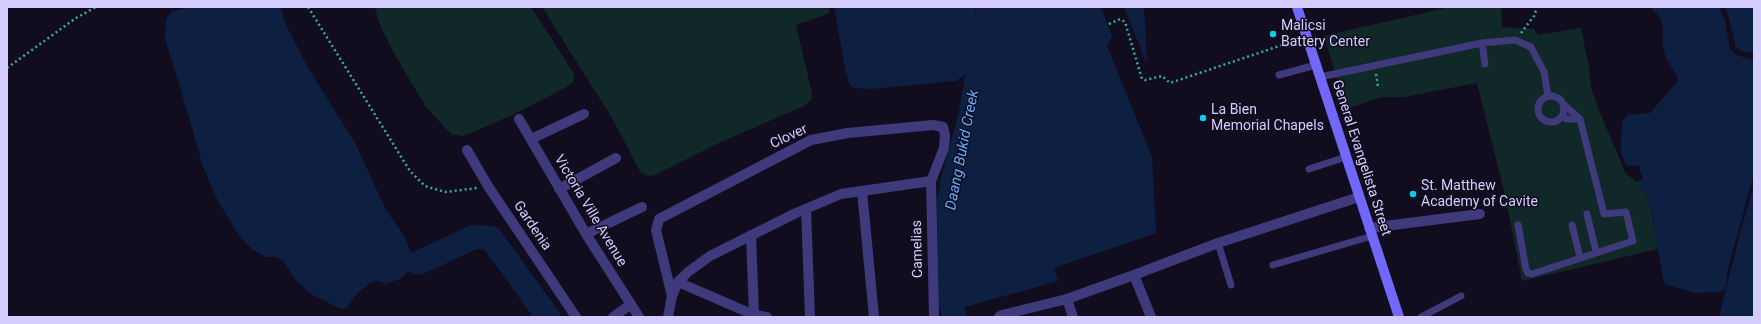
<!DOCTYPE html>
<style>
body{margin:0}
#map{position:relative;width:1761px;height:324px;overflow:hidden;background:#110d1f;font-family:Roboto,sans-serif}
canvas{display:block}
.frame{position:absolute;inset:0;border:8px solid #d4cdfd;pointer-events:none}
</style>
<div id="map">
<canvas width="1761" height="324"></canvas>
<div class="frame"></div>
</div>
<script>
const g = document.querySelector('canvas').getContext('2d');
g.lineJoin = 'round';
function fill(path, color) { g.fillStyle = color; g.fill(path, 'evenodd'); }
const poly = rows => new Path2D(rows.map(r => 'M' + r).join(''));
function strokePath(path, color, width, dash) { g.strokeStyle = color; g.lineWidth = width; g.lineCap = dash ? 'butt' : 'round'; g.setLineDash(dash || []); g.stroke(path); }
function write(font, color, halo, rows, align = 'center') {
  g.font = font + ' Roboto,sans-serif'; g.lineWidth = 3; g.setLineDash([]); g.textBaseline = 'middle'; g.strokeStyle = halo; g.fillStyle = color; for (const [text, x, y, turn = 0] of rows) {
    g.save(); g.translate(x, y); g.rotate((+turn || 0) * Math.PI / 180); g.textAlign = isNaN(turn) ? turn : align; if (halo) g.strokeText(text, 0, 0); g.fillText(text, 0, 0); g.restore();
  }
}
const green = poly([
 [376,7,531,7,573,72,574,81,565,88,512,115,464,136,451,134,426,107,396,57,381,27,375,9],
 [542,7,828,7,830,13,796,25,811,89,812,99,806,105,721,142,655,175,648,176,641,173,612,118],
 [1450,7,1501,7,1502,27,1534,29,1538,35,1581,28,1589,68,1591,88,1598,108,1626,174,1637,182,1649,201,1658,249,1522,281,1505,195,1477,83,1404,97,1382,97,1346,109,1324,36]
]);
const water = poly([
 [190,7,280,7,286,25,307,66,355,143,386,210,404,236,413,257,413,267,400,279,385,284,380,281,371,282,355,296,348,307,341,309,311,294,295,279,284,262,276,257,266,257,253,250,238,234,218,201,203,167,191,124,165,38,166,19,171,12],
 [834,7,976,7,971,49,966,74,956,81,871,89,854,88,849,83,845,68],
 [997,7,1101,7,1112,36,1107,46,1152,157,1156,233,1054,268,1058,281,954,310,955,181,983,98],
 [1124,7,1144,7,1147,64],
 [1651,7,1719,7,1725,21,1730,49,1736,55,1754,60,1754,174,1728,268,1725,289,1720,292,1696,293,1667,285,1664,283,1649,201,1637,182,1643,179,1639,166,1626,165,1621,152,1621,137,1623,121,1628,115,1650,113,1678,81,1677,76,1666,58,1663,48,1663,27,1661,19],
 [1726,7,1754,7,1754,53,1744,52,1736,47],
 [1754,185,1754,317,1719,317,1738,241]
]);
const river = poly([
 [418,263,474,237,491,238,548,317],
 [955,317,950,301,949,203,953,179,970,118,989,7]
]);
const path = poly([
 [308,7,410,171,425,186,445,192,477,188],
 [1109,24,1120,19,1125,22,1142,79,1145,80,1162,76,1170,83,1297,40],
 [1521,33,1534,16,1537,7],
 [7,68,76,18,96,7],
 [1376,74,1378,87]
]);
const service = poly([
 [1482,43,1485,64],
 [1279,75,1316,65],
 [1320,77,1482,43,1515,40,1531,47,1544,72,1548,96],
 '1538 109a13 13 0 1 1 26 0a13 13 0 1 1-26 0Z',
 [1562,116,1567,119,1580,119],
 [1309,169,1346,157],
 [1587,214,1596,252],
 [1518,225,1526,269,1528,273,1532,274,1633,241,1626,212,1604,214,1580,119,1563,104],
 [1572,225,1580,257],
 [1218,243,1231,285],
 [1273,265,1372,236],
 [1421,317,1461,296]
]);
const minor = poly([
 [519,119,586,234,639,317],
 [933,125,943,127,945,135,944,148,931,181,841,194,796,213,710,256,688,272,678,282,672,296,656,230,659,219,811,140,848,133,933,125],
 [531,139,584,114],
 [467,150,488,186,576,317],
 [931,181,934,317],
 [559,189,616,158],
 [862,191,874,317],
 [806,209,810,317],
 [1369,228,1480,214],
 [586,234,642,207],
 [751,235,754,315],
 [1134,275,1151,317],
 [678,282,754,315,767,317],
 [1067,299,1073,317],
 [613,317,631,304],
 [668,317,672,296],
 [999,317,1002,315,1067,299,1134,275,1218,243,1359,197]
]);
const secondary = poly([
 [1297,7,1399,317]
]);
const markers = [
 [1273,34,4,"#0aceec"],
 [1203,118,4,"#0aceec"],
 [1413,194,4,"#0aceec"]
];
const poiNames = [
 ["Malicsi",1281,26],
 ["Battery Center",1281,42],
 ["La Bien",1211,110],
 ["Memorial Chapels",1211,126],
 ["St. Matthew",1421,186],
 ["Academy of Cavite",1421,202]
];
const streetNames = [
 ["Clover",789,137,-25],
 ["General Evangelista Street",1361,158,72],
 ["Victoria Ville Avenue",590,211,59],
 ["Gardenia",532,226,56],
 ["Camelias",918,249,-91]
];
const waterNames = [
 ["Daang Bukid Creek",963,150,-79]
];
fill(green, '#112828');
fill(water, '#0e2042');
strokePath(river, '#0e2042', 24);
strokePath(path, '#32aca8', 2.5, [2, 3]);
strokePath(service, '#3f3a7c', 7);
strokePath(minor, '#3f3a7c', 10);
strokePath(secondary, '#7168f9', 10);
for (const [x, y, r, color] of markers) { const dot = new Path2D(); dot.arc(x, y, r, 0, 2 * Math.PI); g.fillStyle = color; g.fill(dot); strokePath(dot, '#110d1f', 1.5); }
write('14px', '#d4cdfd', '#110d1f', poiNames, 'left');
write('14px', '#d4cdfd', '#110d1f', streetNames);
write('italic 15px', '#5facf9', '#110d1f', waterNames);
</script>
